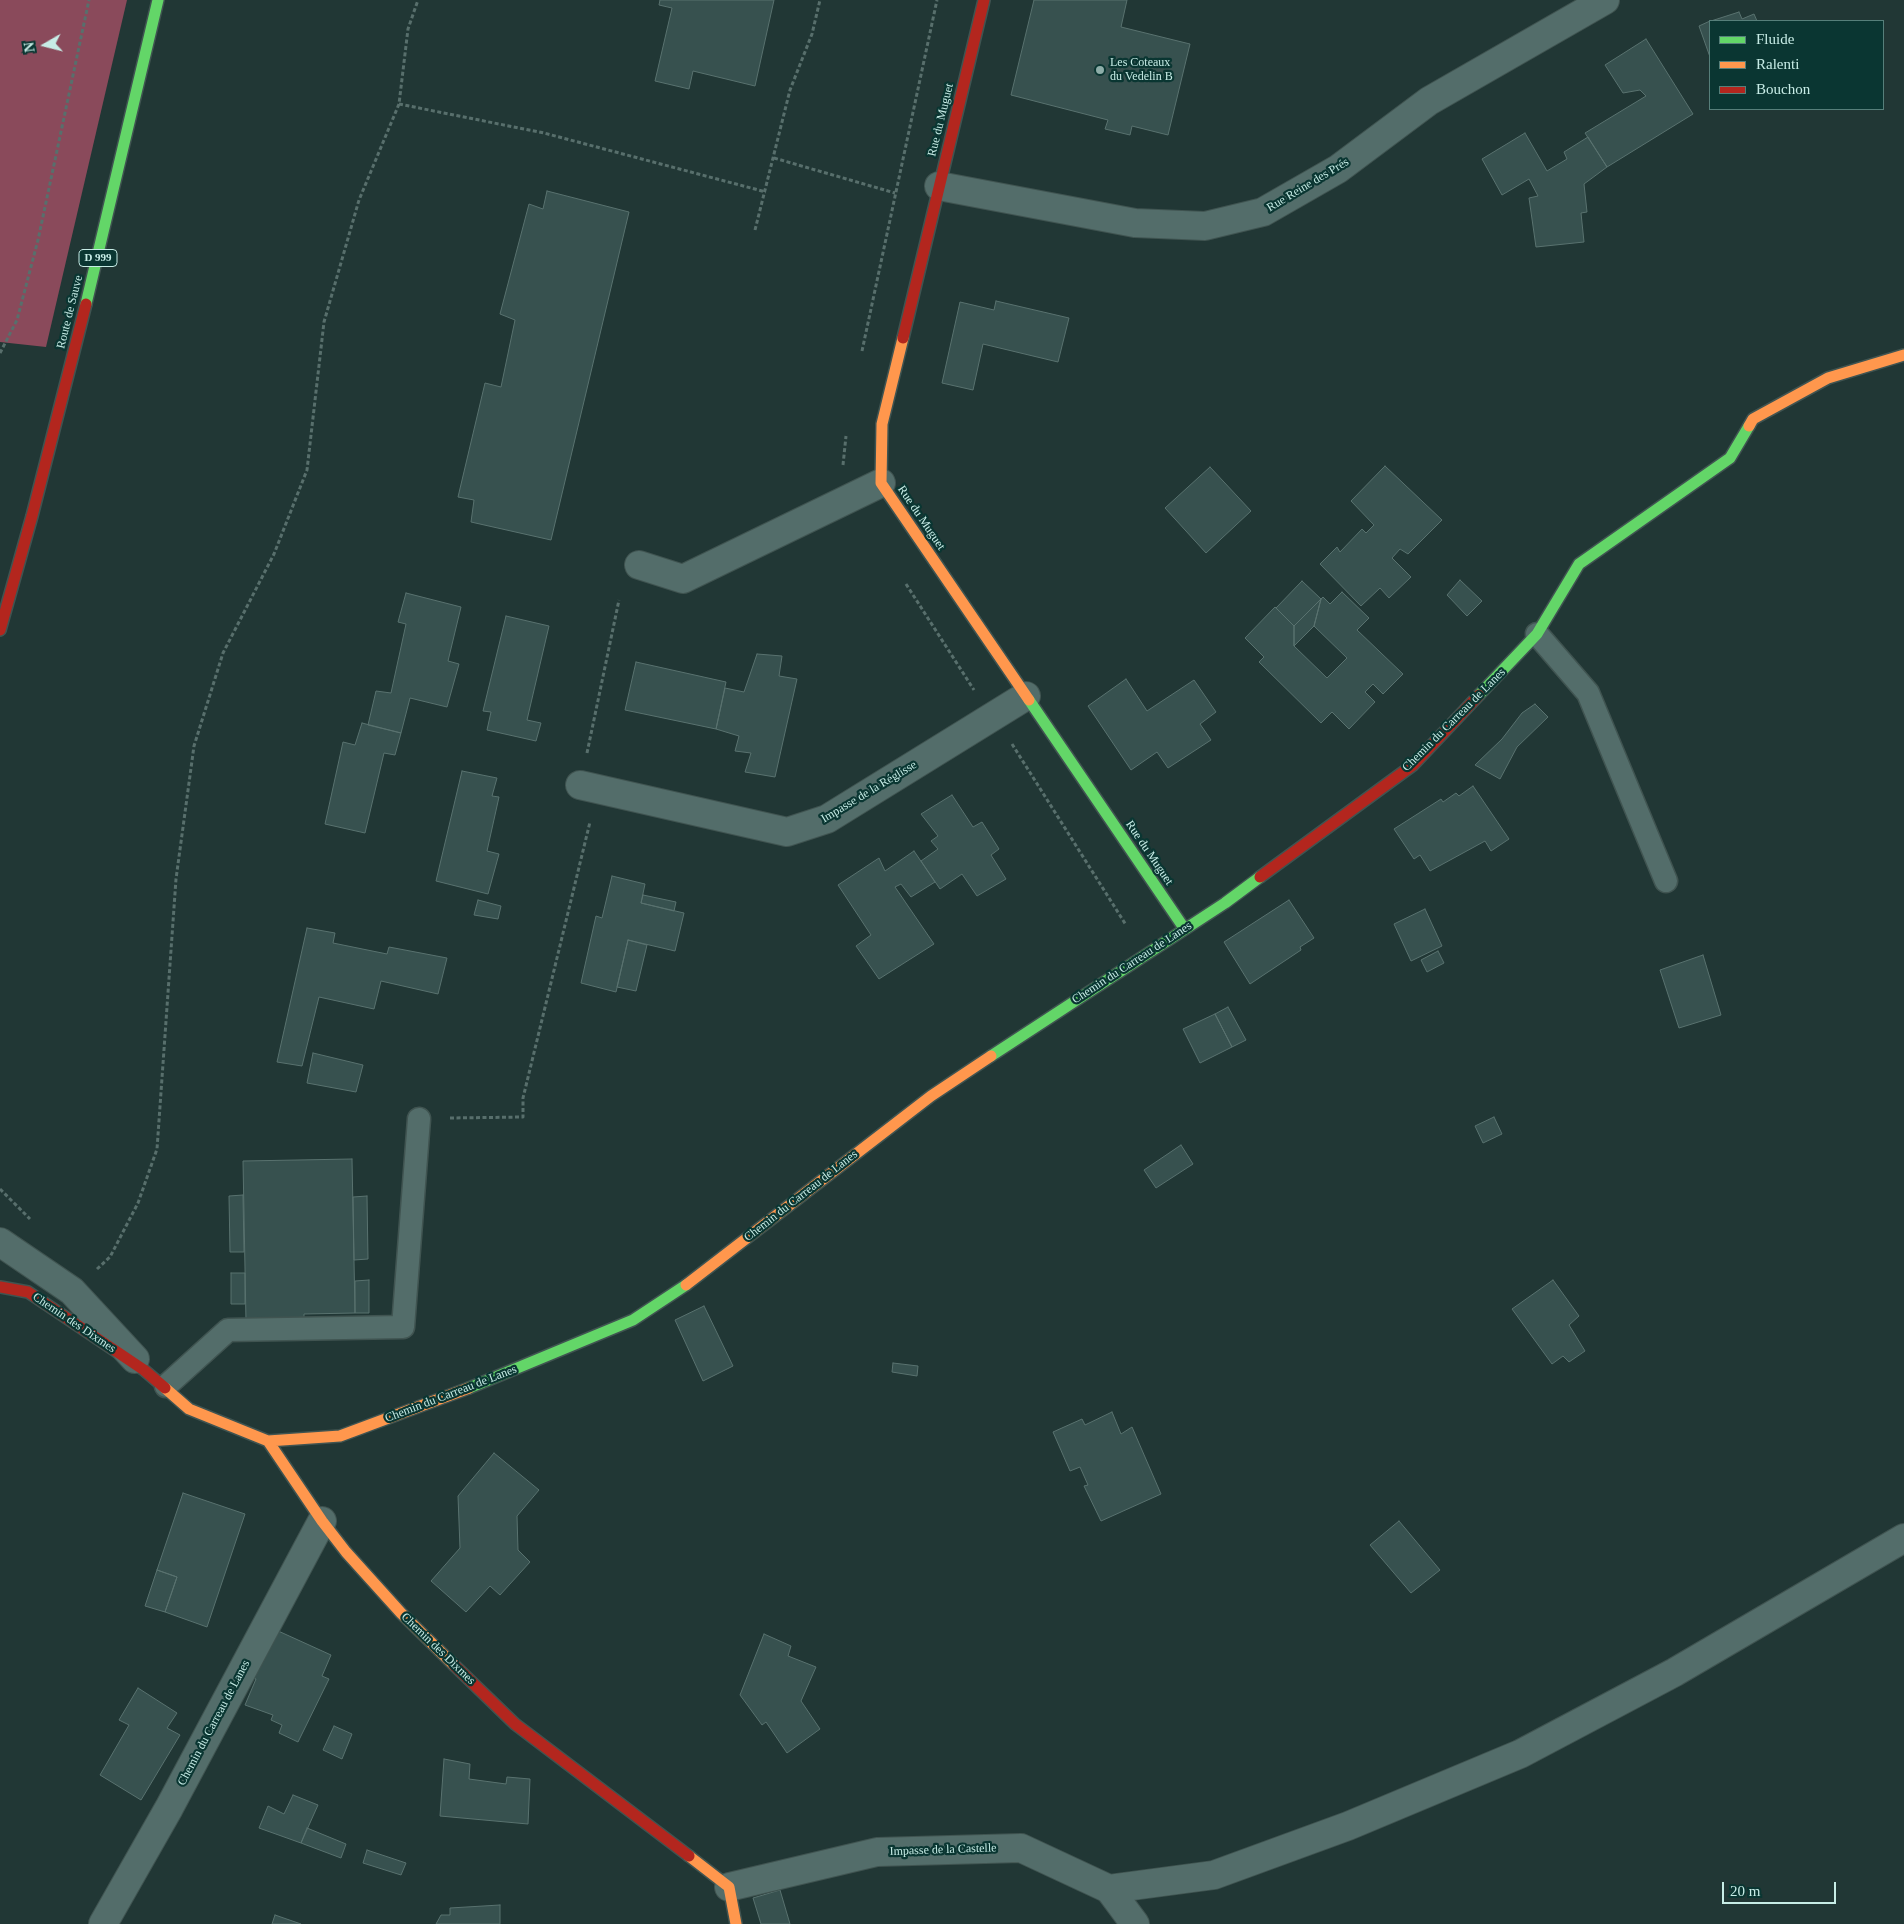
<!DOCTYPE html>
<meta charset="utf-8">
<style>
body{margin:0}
#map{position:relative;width:1904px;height:1924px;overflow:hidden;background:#213735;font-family:Georgia,serif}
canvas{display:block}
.legend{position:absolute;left:1709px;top:20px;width:175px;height:90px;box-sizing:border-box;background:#0a3632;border:1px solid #567f7a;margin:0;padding:6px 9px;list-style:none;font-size:15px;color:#c7ece6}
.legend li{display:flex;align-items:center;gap:10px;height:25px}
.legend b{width:25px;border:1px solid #567f7a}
.north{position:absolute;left:20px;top:20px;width:50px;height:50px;-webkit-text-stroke:4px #0a3632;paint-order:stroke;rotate:262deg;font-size:14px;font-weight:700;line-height:20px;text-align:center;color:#c7ece6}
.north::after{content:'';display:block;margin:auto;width:18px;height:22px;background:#c7ece6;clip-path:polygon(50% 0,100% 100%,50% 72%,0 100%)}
.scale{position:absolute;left:1722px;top:1882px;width:114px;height:22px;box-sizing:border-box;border:2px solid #c7ece6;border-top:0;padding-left:6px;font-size:15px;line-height:18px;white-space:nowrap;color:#c7ece6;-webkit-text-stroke:4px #0a3632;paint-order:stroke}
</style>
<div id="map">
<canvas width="1904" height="1924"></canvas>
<ul class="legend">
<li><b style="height:6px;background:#63d668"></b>Fluide</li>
<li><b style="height:6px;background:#ff974d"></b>Ralenti</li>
<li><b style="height:6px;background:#b3261e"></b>Bouchon</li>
</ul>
<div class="north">N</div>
<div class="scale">20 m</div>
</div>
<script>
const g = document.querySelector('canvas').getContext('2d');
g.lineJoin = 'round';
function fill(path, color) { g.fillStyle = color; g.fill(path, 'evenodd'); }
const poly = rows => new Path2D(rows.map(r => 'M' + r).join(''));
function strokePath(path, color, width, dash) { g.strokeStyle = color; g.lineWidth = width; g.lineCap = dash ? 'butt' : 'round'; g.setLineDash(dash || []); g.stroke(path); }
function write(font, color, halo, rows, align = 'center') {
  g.font = font + ' Georgia,serif'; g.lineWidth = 4.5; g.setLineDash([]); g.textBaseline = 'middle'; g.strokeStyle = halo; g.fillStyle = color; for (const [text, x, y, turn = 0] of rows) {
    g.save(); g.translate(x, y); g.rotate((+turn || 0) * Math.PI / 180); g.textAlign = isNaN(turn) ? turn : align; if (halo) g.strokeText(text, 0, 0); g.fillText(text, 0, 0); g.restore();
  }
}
const forest = poly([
 [0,0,127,0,46,347,0,342]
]);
const building = poly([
 [660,0,774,0,755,86,693,71,689,89,655,81,672,8,659,5,660,0],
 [1034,0,1127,0,1121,27,1190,44,1168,135,1132,126,1130,135,1105,129,1108,120,1011,95,1034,0],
 [1739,12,1742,19,1754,14,1757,21,1711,21,1739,12],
 [1710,21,1710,57,1699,26,1710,21],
 [1646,39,1693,114,1607,167,1585,133,1646,96,1640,90,1623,93,1605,65,1646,39],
 [1525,133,1547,171,1567,159,1564,152,1588,137,1607,167,1584,184,1587,212,1581,213,1584,242,1536,247,1529,198,1538,196,1529,179,1502,195,1482,159,1525,133],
 [547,191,629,212,551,540,471,522,474,500,458,497,485,383,501,387,515,320,500,314,529,204,543,209,547,191],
 [996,301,1069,318,1058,362,983,344,973,390,942,383,960,302,994,310,996,301],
 [1385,466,1442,520,1408,554,1400,549,1392,558,1411,577,1389,598,1380,588,1361,606,1320,564,1337,547,1340,552,1362,529,1366,533,1374,525,1351,501,1385,466],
 [1210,467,1251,511,1206,553,1165,508,1210,467],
 [1460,580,1482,601,1467,616,1447,595,1460,580],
 [1302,581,1321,599,1294,626,1276,608,1302,581],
 [1342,592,1369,618,1357,630,1403,674,1383,694,1373,684,1365,692,1375,702,1349,729,1332,712,1321,723,1259,662,1264,657,1245,638,1275,607,1294,626,1294,646,1327,678,1347,658,1314,626,1321,599,1323,597,1330,604,1342,592],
 [406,593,461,607,448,661,459,664,447,707,410,698,401,733,368,725,376,691,391,693,406,624,398,622,406,593],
 [1321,599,1314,626,1294,646,1294,626,1321,599],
 [506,616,549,626,527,720,541,723,536,741,487,730,491,712,483,711,506,616],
 [757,654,782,656,779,676,797,679,775,777,745,772,751,753,735,751,739,736,716,729,725,688,744,692,757,654],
 [636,662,726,682,716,729,625,710,636,662],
 [1126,679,1147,711,1194,680,1216,712,1200,724,1211,740,1168,768,1157,752,1131,770,1088,706,1126,679],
 [1535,704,1548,717,1517,747,1500,779,1475,765,1502,739,1522,713,1535,704],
 [362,723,401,733,395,755,384,753,365,833,325,824,343,742,355,745,362,723],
 [462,771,497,778,492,796,499,797,487,851,499,854,488,894,436,881,462,771],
 [1473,786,1509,839,1491,851,1485,841,1430,871,1420,855,1414,859,1394,829,1441,799,1443,802,1456,793,1459,796,1473,786],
 [952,795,973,827,982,822,999,849,991,855,1006,879,977,896,962,874,940,889,921,861,938,849,931,841,938,836,921,814,952,795],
 [914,851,935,882,911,897,901,884,895,887,934,944,879,979,856,946,871,935,838,885,879,858,885,871,914,851],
 [612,876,645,884,641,903,684,913,675,951,628,940,616,992,581,983,596,916,602,918,612,876],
 [643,895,676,902,674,911,641,903,643,895],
 [478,900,501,906,498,919,474,915,478,900],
 [1289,900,1314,938,1300,947,1301,950,1250,984,1224,942,1289,900],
 [1425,909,1442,946,1411,961,1394,924,1425,909],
 [307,928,335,933,333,943,387,954,389,947,447,958,438,994,381,981,374,1009,319,997,302,1066,277,1062,307,928],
 [628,940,647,945,636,991,617,987,628,940],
 [1438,951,1444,963,1427,972,1421,960,1438,951],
 [1703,955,1721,1015,1679,1028,1660,970,1703,955],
 [1228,1007,1246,1040,1232,1047,1215,1014,1228,1007],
 [1215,1014,1232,1047,1200,1063,1183,1029,1215,1014],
 [313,1053,363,1065,356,1092,307,1083,313,1053],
 [1494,1117,1502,1134,1483,1143,1475,1126,1494,1117],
 [1181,1145,1193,1164,1156,1188,1144,1170,1181,1145],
 [352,1159,355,1313,304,1314,304,1320,246,1322,243,1161,352,1159],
 [243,1195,244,1252,230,1252,229,1196,243,1195],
 [367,1196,368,1259,354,1260,353,1197,367,1196],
 [231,1273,245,1273,245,1304,231,1304,231,1273],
 [369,1280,369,1313,355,1313,355,1281,369,1280],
 [1553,1280,1579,1316,1569,1325,1585,1351,1569,1362,1563,1356,1552,1364,1512,1309,1553,1280],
 [704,1306,733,1366,703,1381,675,1320,704,1306],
 [893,1363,918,1366,917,1376,892,1372,893,1363],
 [1112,1412,1121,1434,1132,1427,1161,1494,1101,1521,1084,1486,1088,1485,1080,1467,1070,1471,1053,1432,1082,1419,1085,1425,1112,1412],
 [494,1453,539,1490,517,1516,518,1550,530,1562,500,1595,490,1586,466,1612,431,1581,460,1548,458,1496,494,1453],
 [183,1493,245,1514,207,1627,165,1612,177,1577,157,1570,183,1493],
 [1399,1521,1440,1570,1411,1593,1370,1545,1399,1521],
 [157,1570,177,1577,165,1612,145,1606,157,1570],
 [276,1630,331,1655,322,1676,329,1679,298,1742,279,1733,282,1725,271,1720,273,1715,245,1705,256,1679,253,1678,276,1630],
 [764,1634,791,1646,788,1656,816,1667,801,1701,820,1729,787,1753,766,1722,762,1725,740,1695,764,1634],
 [138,1688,177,1713,167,1728,180,1735,141,1800,100,1775,129,1725,119,1720,138,1688],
 [334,1726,352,1734,342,1759,323,1750,334,1726],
 [444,1759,470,1764,469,1779,506,1784,507,1777,530,1779,528,1824,440,1816,444,1759],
 [293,1795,318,1805,301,1843,259,1828,268,1806,284,1814,293,1795],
 [307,1828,346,1844,341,1858,301,1843,307,1828],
 [367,1850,406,1863,401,1875,363,1863,367,1850],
 [780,1890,790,1924,761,1924,753,1898,780,1890],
 [500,1905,500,1924,436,1924,441,1915,450,1915,450,1908,500,1905],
 [275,1915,301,1924,272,1924,275,1915]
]);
const path = poly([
 [399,104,544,133,766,192],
 [774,158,895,193],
 [755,230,790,90,812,34,820,0],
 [862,351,937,0],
 [0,353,17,320,38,240,89,0],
 [843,465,846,436],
 [906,584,974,690],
 [1012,744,1126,925],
 [587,753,619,600],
 [450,1118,523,1117,523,1098,590,822],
 [0,1189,30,1219],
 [97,1269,110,1257,138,1203,157,1149,176,879,194,746,223,653,274,554,307,470,324,322,359,200,399,104,408,29,418,0]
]);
const lane = poly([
 [1537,634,1588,693,1666,881],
 [166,1386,228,1330,403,1327,419,1119]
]);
const street = poly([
 [939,186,1135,223,1205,226,1263,212,1338,169,1429,101,1605,0],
 [639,565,683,579,881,483],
 [580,785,787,832,827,819,1026,696],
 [0,1242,72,1291,135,1359],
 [729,1887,877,1852,1021,1848,1109,1889,1135,1924],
 [1109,1889,1214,1875,1348,1826,1520,1754,1675,1672,1904,1538],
 [103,1924,169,1808,322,1521]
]);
const fast = poly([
 [86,304,158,0],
 [1479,695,1537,634,1579,564,1730,458,1749,426],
 [1029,700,1184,928],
 [991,1056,1225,903,1260,877],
 [469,1388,633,1320,686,1285]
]);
const slow = poly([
 [903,338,882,424,881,483,1029,700],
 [1749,426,1753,419,1828,378,1904,355],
 [686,1285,931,1096,991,1056],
 [165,1388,189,1409,268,1441,322,1521,346,1552,401,1613,454,1665],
 [268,1441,340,1436,469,1388],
 [689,1856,729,1887,736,1924]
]);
const jam = poly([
 [903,338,984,0],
 [0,630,32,516,86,304],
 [1260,877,1413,765,1479,695],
 [0,1287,28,1292,144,1370,165,1388],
 [454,1665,515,1724,689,1856]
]);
const markers = [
 [1100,70,5,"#8dada8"]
];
const shields = [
 [98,258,38]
];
const shieldNames = [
 ["D 999",98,258]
];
const poiNames = [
 ["Les Coteaux",1110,63],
 ["du Vedelin B",1110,77]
];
const streetNames = [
 ["Rue du Muguet",941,120,-76],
 ["Rue Reine des Prés",1308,185,-31],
 ["Route de Sauve",70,312,-76],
 ["Rue du Muguet",921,518,56],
 ["Chemin du Carreau de Lanes",1454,720,-45],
 ["Impasse de la Réglisse",869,792,-31],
 ["Rue du Muguet",1149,853,56],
 ["Chemin du Carreau de Lanes",1132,963,-33],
 ["Chemin du Carreau de Lanes",801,1196,-38],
 ["Chemin des Dixmes",74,1323,34],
 ["Chemin du Carreau de Lanes",451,1394,-21],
 ["Chemin des Dixmes",438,1649,44],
 ["Chemin du Carreau de Lanes",214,1723,-62],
 ["Impasse de la Castelle",943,1850,-2]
];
fill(forest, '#8a4a5b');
fill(building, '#37514f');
strokePath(building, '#59726f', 1);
strokePath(lane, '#405451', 25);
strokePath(street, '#405451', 30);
strokePath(fast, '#405451', 14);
strokePath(slow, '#405451', 14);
strokePath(jam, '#405451', 14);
strokePath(path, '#586f6c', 3, [4, 2.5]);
strokePath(lane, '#536d6a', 22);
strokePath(street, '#536d6a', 28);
strokePath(fast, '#63d668', 11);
strokePath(slow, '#ff974d', 11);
strokePath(jam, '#b3261e', 11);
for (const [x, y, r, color] of markers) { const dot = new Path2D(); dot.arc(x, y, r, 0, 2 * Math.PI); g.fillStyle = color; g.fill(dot); strokePath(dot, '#0a3632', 2); }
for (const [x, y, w] of shields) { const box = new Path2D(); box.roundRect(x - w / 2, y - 8.5, w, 17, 4); g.fillStyle = '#0a3632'; g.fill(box); strokePath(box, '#c7ece6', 1); }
write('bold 11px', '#c7ece6', null, shieldNames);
write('12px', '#c7ece6', '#0a3632', poiNames, 'left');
write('12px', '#c7ece6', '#0a3632', streetNames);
</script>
